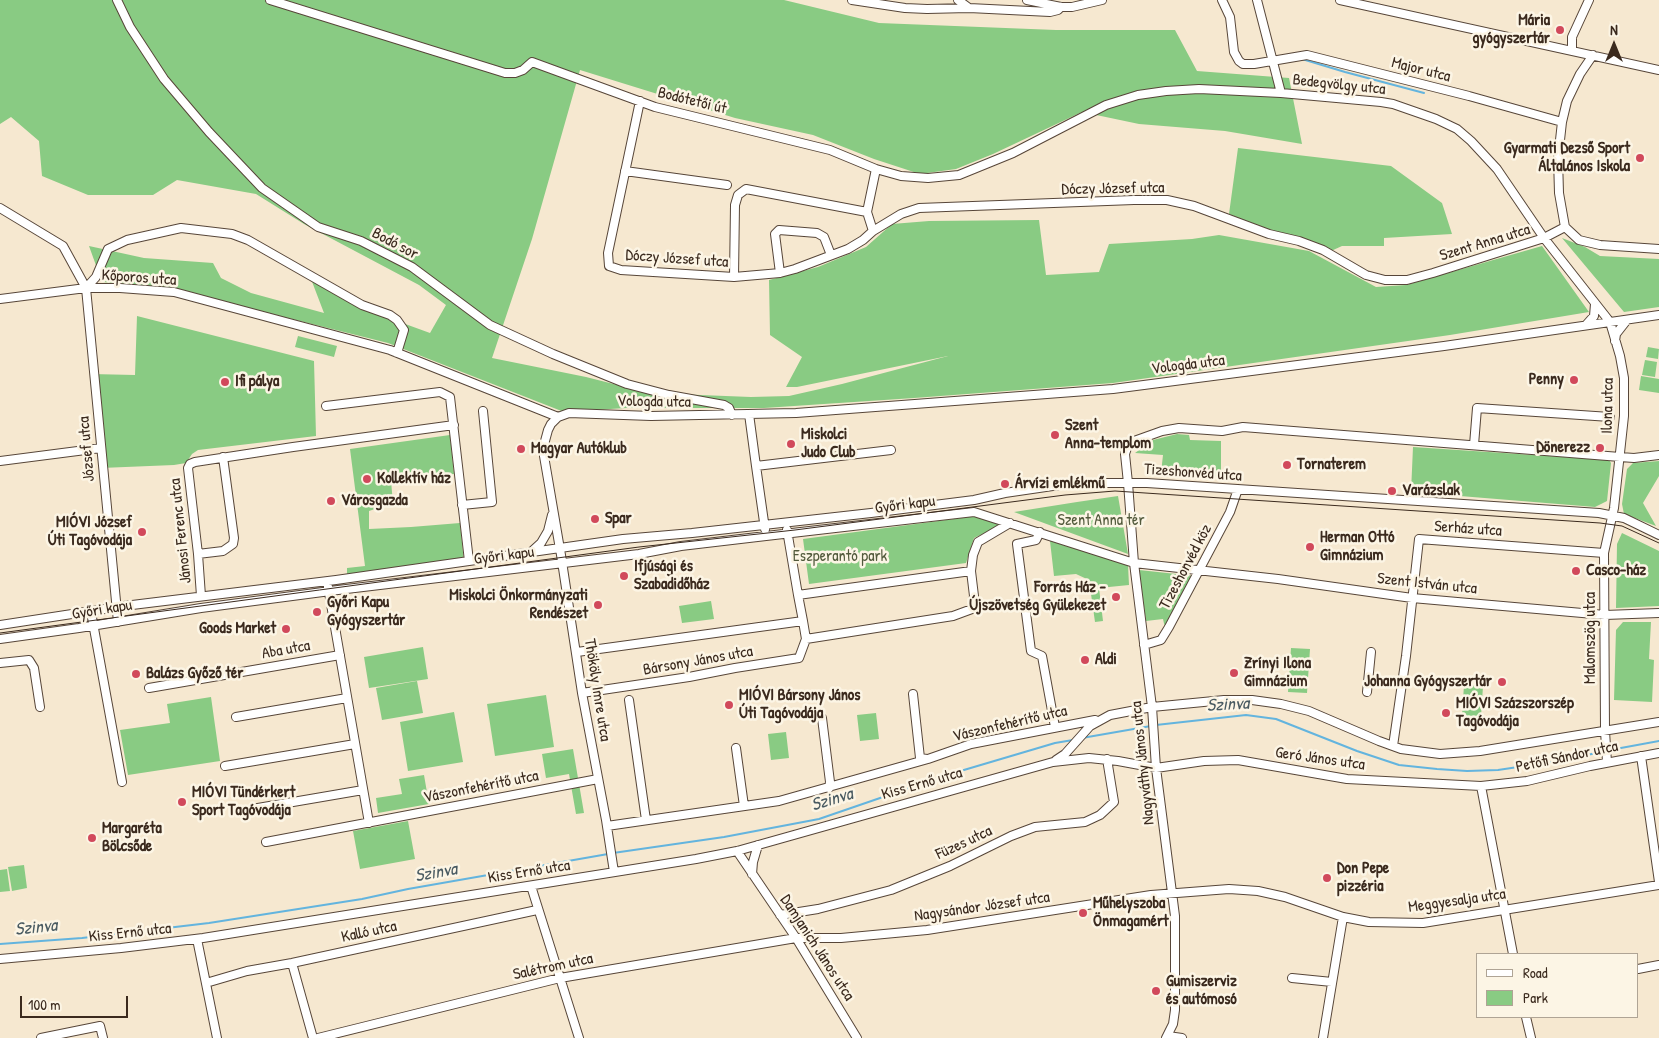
<!DOCTYPE html>
<meta charset="utf-8">
<style>
body{margin:0}
#map{position:relative;width:1659px;height:1038px;overflow:hidden;background:#f6e8d0;font-family:"Patrick Hand",sans-serif}
canvas{display:block}
.legend{position:absolute;left:1476px;top:953px;width:162px;height:65px;box-sizing:border-box;background:#fcf5e5;border:1px solid #afa495;margin:0;padding:6px 9px;list-style:none;font-size:15px;color:#3b2a1e}
.legend li{display:flex;align-items:center;gap:10px;height:25px}
.legend b{width:25px;border:1px solid #afa495}
.north{position:absolute;left:1589px;top:20px;width:50px;height:50px;-webkit-text-stroke:4px #fcf5e5;paint-order:stroke;rotate:0deg;font-size:14px;font-weight:700;line-height:20px;text-align:center;color:#3b2a1e}
.north::after{content:'';display:block;margin:auto;width:18px;height:22px;background:#3b2a1e;clip-path:polygon(50% 0,100% 100%,50% 72%,0 100%)}
.scale{position:absolute;left:20px;top:996px;width:108px;height:22px;box-sizing:border-box;border:2px solid #3b2a1e;border-top:0;padding-left:6px;font-size:15px;line-height:18px;white-space:nowrap;color:#3b2a1e;-webkit-text-stroke:4px #fcf5e5;paint-order:stroke}
</style>
<div id="map">
<canvas width="1659" height="1038"></canvas>
<ul class="legend">
<li><b style="height:6px;background:#fff"></b>Road</li>
<li><b style="height:14px;background:#89cb83"></b>Park</li>
</ul>
<div class="north">N</div>
<div class="scale">100 m</div>
</div>
<script>
const g = document.querySelector('canvas').getContext('2d');
g.lineJoin = 'round';
function fill(path, color) { g.fillStyle = color; g.fill(path, 'evenodd'); }
const poly = rows => new Path2D(rows.map(r => 'M' + r).join(''));
function strokePath(path, color, width, dash) { g.strokeStyle = color; g.lineWidth = width; g.lineCap = dash ? 'butt' : 'round'; g.setLineDash(dash || []); g.stroke(path); }
function write(font, color, halo, rows, align = 'center') {
  g.font = font + ' "Patrick Hand",sans-serif'; g.lineWidth = 5; g.setLineDash([]); g.textBaseline = 'middle'; g.strokeStyle = halo; g.fillStyle = color; for (const [text, x, y, turn = 0] of rows) {
    g.save(); g.translate(x, y); g.rotate((+turn || 0) * Math.PI / 180); g.textAlign = isNaN(turn) ? turn : align; if (halo) g.strokeText(text, 0, 0); g.fillText(text, 0, 0); g.restore();
  }
}
const green = poly([
 [0,0,784,0,879,23,1056,30,1175,30,1197,71,1289,78,1302,144,1225,131,1139,124,1082,112,993,154,956,169,920,174,874,159,813,135,735,118,580,70,532,239,492,358,586,377,649,393,751,397,789,396,842,384,948,356,797,387,786,387,802,357,770,335,769,280,818,267,866,247,892,224,929,221,1039,220,1046,275,1099,272,1109,244,1192,239,1219,235,1309,251,1376,287,1406,285,1542,246,1589,312,1450,335,1113,383,914,398,764,408,626,408,564,412,388,343,164,287,102,282,89,246,144,258,213,263,221,278,251,293,324,313,311,279,375,313,430,333,446,305,419,285,304,224,256,194,177,180,153,195,88,195,42,176,39,141,11,117,0,124],
 [1238,148,1391,166,1442,203,1452,234,1384,238,1384,246,1342,246,1331,251,1270,231,1229,214],
 [1562,238,1585,247,1600,256,1659,259,1659,307,1624,312],
 [137,316,314,361,316,436,198,450,192,454,186,463,174,465,101,468,91,374,135,375],
 [298,336,337,346,334,357,295,347],
 [1648,347,1659,349,1658,359,1646,357],
 [1645,360,1657,362,1655,377,1642,375],
 [1641,376,1659,379,1659,393,1639,390],
 [1177,434,1189,435,1190,440,1221,441,1221,477,1161,473,1163,455,1135,453,1153,440],
 [450,435,454,474,391,481,393,503,369,511,369,529,411,527,460,523,464,562,347,574,347,568,365,566,350,449],
 [1413,447,1609,460,1611,463,1607,501,1595,507,1411,492],
 [1659,461,1659,476,1643,503,1656,526,1624,514,1622,504,1627,469,1633,463],
 [1118,496,1128,554,1014,512,1077,502],
 [976,516,1001,525,974,538,966,563,809,584,803,539],
 [1622,533,1659,551,1659,606,1616,608,1617,544],
 [1050,541,1128,565,1129,585,1099,588,1103,621,1095,622,1089,580,1076,574,1054,576],
 [1139,570,1195,576,1165,628,1163,619,1146,621],
 [711,601,714,619,682,623,679,606],
 [1623,622,1651,622,1649,659,1654,660,1652,702,1614,700,1616,630],
 [423,647,428,679,369,688,364,657],
 [1291,648,1310,649,1307,693,1288,692],
 [417,681,423,713,382,720,376,688],
 [1464,685,1483,686,1481,717,1462,716],
 [546,695,554,747,495,756,487,704],
 [211,697,220,761,128,775,120,730,170,723,167,704],
 [454,712,463,762,408,771,400,722],
 [876,713,879,739,860,741,857,715],
 [786,732,789,758,771,760,768,734],
 [573,749,584,813,576,814,569,774,546,778,542,754],
 [424,775,429,804,378,813,376,798,402,794,399,779],
 [408,821,415,859,360,869,353,831],
 [24,865,27,888,12,891,8,867],
 [7,869,10,891,0,892,0,870]
]);
const stream = poly([
 [1302,59,1345,72,1424,93],
 [1156,725,1246,715,1276,719,1357,751,1399,765,1437,769,1467,771,1498,770,1565,760,1605,751],
 [1082,738,1151,726],
 [1610,750,1659,741],
 [613,853,724,837,819,819,947,775,1055,743,1073,740],
 [0,944,82,938,209,923,362,899,408,889,608,854]
]);
const minor = poly([
 [117,0,130,27,164,79,209,132,262,188,318,227,361,241,412,267,490,325,553,354,627,384,669,395,724,405,729,408,732,415],
 [270,0,505,73,515,73,523,70,532,62,655,107,830,150,876,169,901,176,928,178,959,175,1013,153,1106,105,1138,95,1166,91,1199,89,1281,93,1381,102,1393,104,1436,119,1457,129,1471,141,1497,169,1544,238,1610,322,1620,356,1624,378,1624,416,1614,508,1604,553,1605,731,1607,762],
 [852,0,905,8,927,9,969,8,1050,12,1058,10,1061,7],
 [958,0,969,8],
 [1027,0,1061,7,1072,7,1102,0],
 [1222,0,1230,17,1234,52,1239,61,1243,64,1254,64,1307,55,1469,96,1562,122],
 [1257,0,1281,93],
 [1340,0,1659,70],
 [1572,50,1572,37,1589,0],
 [640,101,608,253,609,266,621,270,734,277,780,273,795,269,848,249,863,240,873,231,901,214,919,208,1134,200,1167,200,1194,206,1269,234,1299,241,1323,250,1366,275,1385,280,1407,280,1433,273,1544,238,1565,227],
 [625,171,727,185],
 [0,208,63,246,86,288,118,622],
 [1565,227,1559,193,1558,158,1562,122,1567,101,1580,74,1593,55],
 [1565,227,1579,240,1600,245,1659,249],
 [873,231,867,212,876,169],
 [780,273,775,234,779,230,817,233,824,237,831,255],
 [734,277,735,205,738,195,746,189,867,212],
 [86,288,96,277,108,249,127,240,181,228,232,234,248,240,362,305,390,315,397,320,404,330,397,353],
 [0,299,86,288,120,288,174,292,390,350,558,417],
 [1586,325,1594,316,1595,304],
 [1615,341,1616,334,1627,320],
 [326,406,440,392,450,397,469,561],
 [749,414,756,466],
 [1474,445,1477,408,1610,417],
 [0,461,101,448],
 [462,505,492,502,483,411],
 [765,529,756,466,891,450],
 [787,530,798,595],
 [1040,532,1036,540,1017,544,1031,651,1042,656,1055,727],
 [530,553,541,543,548,531,552,515],
 [198,554,223,551,233,544,234,538,223,457],
 [328,587,369,823],
 [201,596,198,554,188,468,190,464,195,462,293,447,454,425],
 [91,612,122,782],
 [803,621,806,639],
 [0,625,124,606,336,580,623,539,692,533,871,513,974,500,1005,493,1073,483,1147,483,1599,513,1624,518,1659,535],
 [0,639,79,628,201,608,338,590,639,554,681,546,766,536,974,512,1134,563,1278,579,1412,598,1605,615,1659,613],
 [1144,645,1161,640,1169,627,1230,512,1238,489],
 [577,652,803,621,798,595,971,571],
 [0,663,29,660,34,668,40,707],
 [149,688,340,655],
 [1367,692,1371,652],
 [582,693,689,677,735,668,799,658,806,639,953,616,972,609,974,596,971,571,973,555,978,542,1010,523],
 [913,694,920,758,927,759],
 [629,700,646,820],
 [236,717,347,698],
 [822,718,830,782,829,788],
 [1393,746,1406,656,1419,539,1604,553],
 [736,748,744,806],
 [1641,756,1659,882],
 [1056,760,1065,754,1090,726,1110,715,1152,707,1224,700,1252,700,1281,704,1309,711,1379,741,1401,749,1440,754,1480,751,1659,722],
 [225,766,355,744],
 [1481,786,1513,954],
 [252,809,363,790],
 [607,826,779,801,928,759,971,744,1095,720],
 [266,842,598,779],
 [737,851,796,938,857,1038],
 [614,872,606,820,582,693,561,555,544,456,545,441,548,430,551,424,558,417,569,413,651,416,796,413,1113,389,1444,346,1659,315],
 [752,874,753,862,758,845],
 [531,886,579,1038],
 [780,915,818,909,891,890,950,866,1011,836,1035,827,1085,822,1100,815,1114,802,1107,759],
 [197,939,217,1038],
 [0,959,121,948,203,938,696,859,737,851,1053,762,1089,758,1118,761,1156,768,1204,761,1238,760,1347,779,1481,786,1527,781,1590,766,1659,753],
 [292,963,313,1038],
 [1638,969,1659,965],
 [1292,978,1332,982],
 [206,983,247,971,292,963,537,910],
 [1526,1017,1531,1038],
 [1168,1036,1182,1038],
 [41,1038,100,1026,103,1038],
 [318,1038,560,978,796,938,841,938,927,930,1151,895,1229,889,1258,891,1285,897,1343,917,1369,922,1423,923,1659,885],
 [1166,1038,1173,1024,1175,1010,1175,916,1156,768,1152,707,1134,563,1128,483,1125,454,1127,448,1134,441,1162,431,1179,428,1222,431,1243,427,1620,457,1634,458,1659,455],
 [1323,1038,1343,917]
]);
const tram = poly([
 [0,633,639,547,795,530,1065,495,1115,491,1600,523,1622,526,1659,543]
]);
const markers = [
 [1560,30,5,"#d1495b"],
 [1640,158,5,"#d1495b"],
 [1574,380,5,"#d1495b"],
 [225,382,5,"#d1495b"],
 [1055,435,5,"#d1495b"],
 [791,444,5,"#d1495b"],
 [1600,448,5,"#d1495b"],
 [521,449,5,"#d1495b"],
 [1287,465,5,"#d1495b"],
 [367,479,5,"#d1495b"],
 [1005,484,5,"#d1495b"],
 [1392,491,5,"#d1495b"],
 [331,501,5,"#d1495b"],
 [595,519,5,"#d1495b"],
 [142,532,5,"#d1495b"],
 [1310,547,5,"#d1495b"],
 [1576,571,5,"#d1495b"],
 [624,576,5,"#d1495b"],
 [1116,597,5,"#d1495b"],
 [598,605,5,"#d1495b"],
 [317,612,5,"#d1495b"],
 [286,629,5,"#d1495b"],
 [1085,660,5,"#d1495b"],
 [1234,673,5,"#d1495b"],
 [136,674,5,"#d1495b"],
 [1502,682,5,"#d1495b"],
 [729,705,5,"#d1495b"],
 [1446,713,5,"#d1495b"],
 [182,802,5,"#d1495b"],
 [92,838,5,"#d1495b"],
 [1327,878,5,"#d1495b"],
 [1083,913,5,"#d1495b"],
 [1156,991,5,"#d1495b"]
];
const poiNames = [
 ["Mária",1550,21,"right"],
 ["gyógyszertár",1550,39,"right"],
 ["Gyarmati Dezső Sport",1630,149,"right"],
 ["Általános Iskola",1630,167,"right"],
 ["Penny",1564,380,"right"],
 ["Ifi pálya",235,382],
 ["Szent",1065,426],
 ["Anna-templom",1065,444],
 ["Miskolci",801,435],
 ["Judo Club",801,453],
 ["Dönerezz",1590,448,"right"],
 ["Magyar Autóklub",531,449],
 ["Tornaterem",1297,465],
 ["Kollektív ház",377,479],
 ["Árvízi emlékmű",1015,484],
 ["Varázslak",1402,491],
 ["Városgazda",341,501],
 ["Spar",605,519],
 ["MIÓVI József",132,523,"right"],
 ["Úti Tagóvodája",132,541,"right"],
 ["Herman Ottó",1320,538],
 ["Gimnázium",1320,556],
 ["Ifjúsági és",634,567],
 ["Szabadidőház",634,585],
 ["Casco-ház",1586,571],
 ["Forrás Ház -",1106,588,"right"],
 ["Újszövetség Gyülekezet",1106,606,"right"],
 ["Miskolci Önkormányzati",588,596,"right"],
 ["Rendészet",588,614,"right"],
 ["Győri Kapu",327,603],
 ["Gyógyszertár",327,621],
 ["Goods Market",276,629,"right"],
 ["Aldi",1095,660],
 ["Zrínyi Ilona",1244,664],
 ["Gimnázium",1244,682],
 ["Balázs Győző tér",146,674],
 ["Johanna Gyógyszertár",1492,682,"right"],
 ["MIÓVI Bársony János",739,696],
 ["Úti Tagóvodája",739,714],
 ["MIÓVI Százszorszép",1456,704],
 ["Tagóvodája",1456,722],
 ["MIÓVI Tündérkert",192,793],
 ["Sport Tagóvodája",192,811],
 ["Margaréta",102,829],
 ["Bölcsőde",102,847],
 ["Don Pepe",1337,869],
 ["pizzéria",1337,887],
 ["Műhelyszoba",1093,904],
 ["Önmagamért",1093,922],
 ["Gumiszerviz",1166,982],
 ["és autómosó",1166,1000]
];
const streetNames = [
 ["Major utca",1421,70,14],
 ["Bedegvölgy utca",1339,85,6],
 ["Bodótetői út",692,101,14],
 ["Dóczy József utca",1113,189,-1],
 ["Szent Anna utca",1485,243,-17],
 ["Bodó sor",395,244,28],
 ["Dóczy József utca",677,259,4],
 ["Kőporos utca",139,278,4],
 ["Vologda utca",1188,365,-7],
 ["Vologda utca",654,402,1],
 ["Ilona utca",1608,406,-89],
 ["József utca",87,449,-95],
 ["Tizeshonvéd utca",1193,473,4],
 ["Győri kapu",905,505,-7],
 ["Serház utca",1468,529,4],
 ["Jánosi Ferenc utca",181,531,-96],
 ["Győri kapu",504,556,-7],
 ["Tizeshonvéd köz",1186,567,-62],
 ["Szent István utca",1427,584,6],
 ["Győri kapu",102,610,-9],
 ["Malomszög utca",1591,638,-90],
 ["Aba utca",286,650,-10],
 ["Bársony János utca",698,661,-10],
 ["Thököly Imre utca",597,690,81],
 ["Vászonfehérítő utca",1010,724,-13],
 ["Petőfi Sándor utca",1567,757,-12],
 ["Geró János utca",1320,759,8],
 ["Nagyváthy János utca",1143,763,-96],
 ["Kiss Ernő utca",922,784,-16],
 ["Vászonfehérítő utca",481,787,-11],
 ["Füzes utca",964,843,-25],
 ["Kiss Ernő utca",529,872,-9],
 ["Meggyesalja utca",1457,901,-8],
 ["Nagysándor József utca",982,907,-8],
 ["Kalló utca",369,932,-12],
 ["Kiss Ernő utca",130,933,-6],
 ["Damjanich János utca",817,948,57],
 ["Salétrom utca",553,967,-12]
];
const parkNames = [
 ["Szent Anna tér",1101,521],
 ["Eszperantó park",840,557]
];
const waterNames = [
 ["Szinva",1228,705,-3],
 ["Szinva",832,800,-17],
 ["Szinva",436,873,-10],
 ["Szinva",36,928,-6]
];
fill(green, '#89cb83');
strokePath(stream, '#63b4de', 2);
strokePath(minor, '#574639', 10);
strokePath(minor, '#fff', 8);
strokePath(tram, '#3b2a1e', 1);
for (const [x, y, r, color] of markers) { const dot = new Path2D(); dot.arc(x, y, r, 0, 2 * Math.PI); g.fillStyle = color; g.fill(dot); strokePath(dot, '#fcf5e5', 2); }
write('bold 16px', '#3b2a1e', '#fcf5e5', poiNames, 'left');
write('16px', '#3b2a1e', '#fcf5e5', streetNames);
write('16px', '#525a3c', '#fcf5e5', parkNames);
write('italic 18px', '#495a61', '#fcf5e5', waterNames);
</script>
